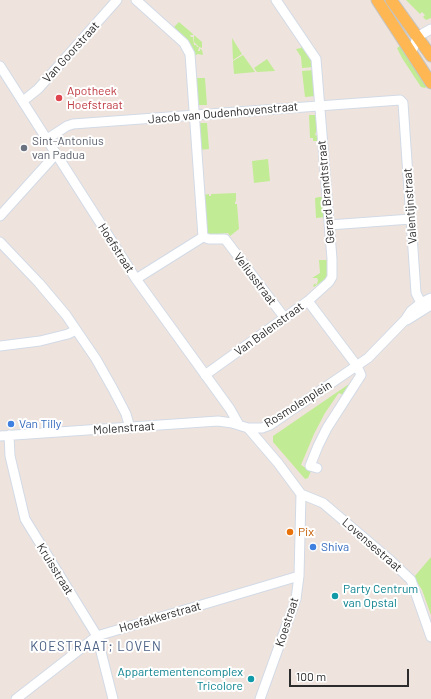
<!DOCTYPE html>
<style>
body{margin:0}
#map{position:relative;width:431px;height:699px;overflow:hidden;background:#efe4dd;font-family:Barlow,sans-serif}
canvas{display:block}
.scale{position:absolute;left:289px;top:669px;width:120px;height:18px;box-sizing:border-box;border:2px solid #2c2c2c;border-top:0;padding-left:5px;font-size:12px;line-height:14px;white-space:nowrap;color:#2c2c2c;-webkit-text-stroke:3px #fff;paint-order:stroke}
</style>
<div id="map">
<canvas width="431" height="699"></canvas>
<div class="scale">100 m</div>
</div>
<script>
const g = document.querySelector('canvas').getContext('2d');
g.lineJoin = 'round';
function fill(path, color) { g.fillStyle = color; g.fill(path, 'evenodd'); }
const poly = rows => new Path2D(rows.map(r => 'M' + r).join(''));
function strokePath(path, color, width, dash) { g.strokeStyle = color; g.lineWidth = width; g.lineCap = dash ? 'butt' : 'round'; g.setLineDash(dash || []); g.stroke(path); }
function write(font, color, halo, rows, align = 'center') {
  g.font = font + ' Barlow,sans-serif'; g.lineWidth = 4; g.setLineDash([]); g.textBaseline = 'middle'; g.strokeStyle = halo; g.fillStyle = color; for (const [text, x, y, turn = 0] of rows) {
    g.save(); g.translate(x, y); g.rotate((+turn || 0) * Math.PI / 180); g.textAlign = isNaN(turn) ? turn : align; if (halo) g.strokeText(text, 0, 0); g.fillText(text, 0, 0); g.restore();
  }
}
const green = poly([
 [406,0,431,0,431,18,426,20,423,17,425,15,422,12,420,14],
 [179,22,193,34,193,35,190,35,191,37,193,37,194,45,196,45,197,47,199,47,194,42,194,35,202,42,202,48,199,47,198,51,200,51,200,49,202,50,203,55,198,54,194,56,172,29],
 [232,38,242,54,233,60],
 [302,44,313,59,314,67,302,68,301,57,296,49,301,48],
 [400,46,427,86,425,88,421,87,402,58,397,48],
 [243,55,255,72,234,74,233,61],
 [267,59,275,71,257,72,254,68],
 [314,70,316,96,305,97,302,71],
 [194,78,205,78,207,105,196,105],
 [309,115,318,115,319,128,317,129,315,135,318,136,318,141,313,141,313,138,310,138],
 [197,123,207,123,209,149,199,150],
 [268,159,270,181,254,183,252,161],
 [236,193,236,201,235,202,235,204,237,204,239,229,230,236,228,233,208,235,205,229,207,228,205,199,203,199,203,195,209,194,209,196,211,196,211,194],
 [319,197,323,197,326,217,316,218,315,198],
 [319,260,329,260,329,274,324,284,321,282,314,287,313,285,316,283,315,285,317,284,318,280,317,278,312,278,320,273],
 [352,382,343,395,339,393,338,394,325,413,314,434,301,465,311,471,308,478,305,479,273,442,273,436],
 [431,557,431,615,422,590,414,577]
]);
const minor = poly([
 [136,0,184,43,190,54,203,237,209,239,225,239,284,317],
 [412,52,417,37,431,29],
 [0,66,136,279,230,409,239,425],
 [23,101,38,89,117,0],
 [47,139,67,126,73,124,400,100,403,103,416,293,424,309],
 [0,216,56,154],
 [329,225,411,219],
 [0,242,39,283,66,315,96,359,113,389,126,414,130,428],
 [136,279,203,237],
 [308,301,357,366,361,375,327,428,318,446,310,466,317,468],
 [407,320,431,305],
 [0,346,40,341,68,334,76,330],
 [205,375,308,301,329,282,332,277,332,259,316,59,276,0],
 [248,428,278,463,301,494,323,503,390,560,411,580,431,637],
 [9,435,10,456,25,519,97,636,113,699],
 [0,436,218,421,232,423,248,428,262,428,270,425,368,358,405,320,411,311,421,303,431,298],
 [16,699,97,636,299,576],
 [260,699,296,599,299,576,301,494]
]);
const major = poly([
 [377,0,431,83],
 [391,0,431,56]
]);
const markers = [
 [59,98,4,"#e0444e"],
 [24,148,4,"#6b7280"],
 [11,424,4,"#3f7fe0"],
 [290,532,4,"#e8710a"],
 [313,547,4,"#3f7fe0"],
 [335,596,4,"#0f9aa8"],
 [251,679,4,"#0f9aa8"]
];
const streetNames = [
 ["Van Goorstraat",71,52,-48],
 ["Jacob van Oudenhovenstraat",223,113,-5],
 ["Gerard Brandtstraat",326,192,-95],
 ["Valentijnstraat",410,206,-94],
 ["Hoefstraat",116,248,57],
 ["Veliusstraat",255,279,53],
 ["Van Balenstraat",269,329,-36],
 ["Rosmolenplein",298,404,-32],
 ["Molenstraat",124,428,-4],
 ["Lovensestraat",372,545,41],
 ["Kruisstraat",55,569,58],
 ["Hoefakkerstraat",160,617,-16],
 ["Koestraat",287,622,-72]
];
const healthNames = [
 ["Apotheek",67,91],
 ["Hoefstraat",67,105]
];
const worshipNames = [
 ["Sint-Antonius",32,141],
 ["van Padua",32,155]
];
const shopNames = [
 ["Van Tilly",19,424],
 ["Shiva",321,547]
];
const foodNames = [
 ["Pix",298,532]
];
const cultureNames = [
 ["Party Centrum",343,589],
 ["van Opstal",343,603],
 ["Appartementencomplex",243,672,"right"],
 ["Tricolore",243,686,"right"]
];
const neighbourhoodNames = [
 ["KOESTRAAT; LOVEN",96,647]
];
fill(green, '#c2eb95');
strokePath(minor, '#d2dae6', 11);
strokePath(major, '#c4c4c4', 13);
strokePath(minor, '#fff', 9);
strokePath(major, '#ffb753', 11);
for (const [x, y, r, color] of markers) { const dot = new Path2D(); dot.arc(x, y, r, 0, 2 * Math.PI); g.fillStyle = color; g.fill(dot); strokePath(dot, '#fff', 1.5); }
write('12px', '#2c2c2c', '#fff', streetNames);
write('12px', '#be3a42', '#fff', healthNames, 'left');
write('12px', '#5b616d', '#fff', worshipNames, 'left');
write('12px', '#366cbe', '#fff', shopNames, 'left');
write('12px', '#c56008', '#fff', foodNames, 'left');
write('12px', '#0d838f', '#fff', cultureNames, 'left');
g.letterSpacing = '1px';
write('13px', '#475d82', '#fff', neighbourhoodNames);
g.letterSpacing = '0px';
</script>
